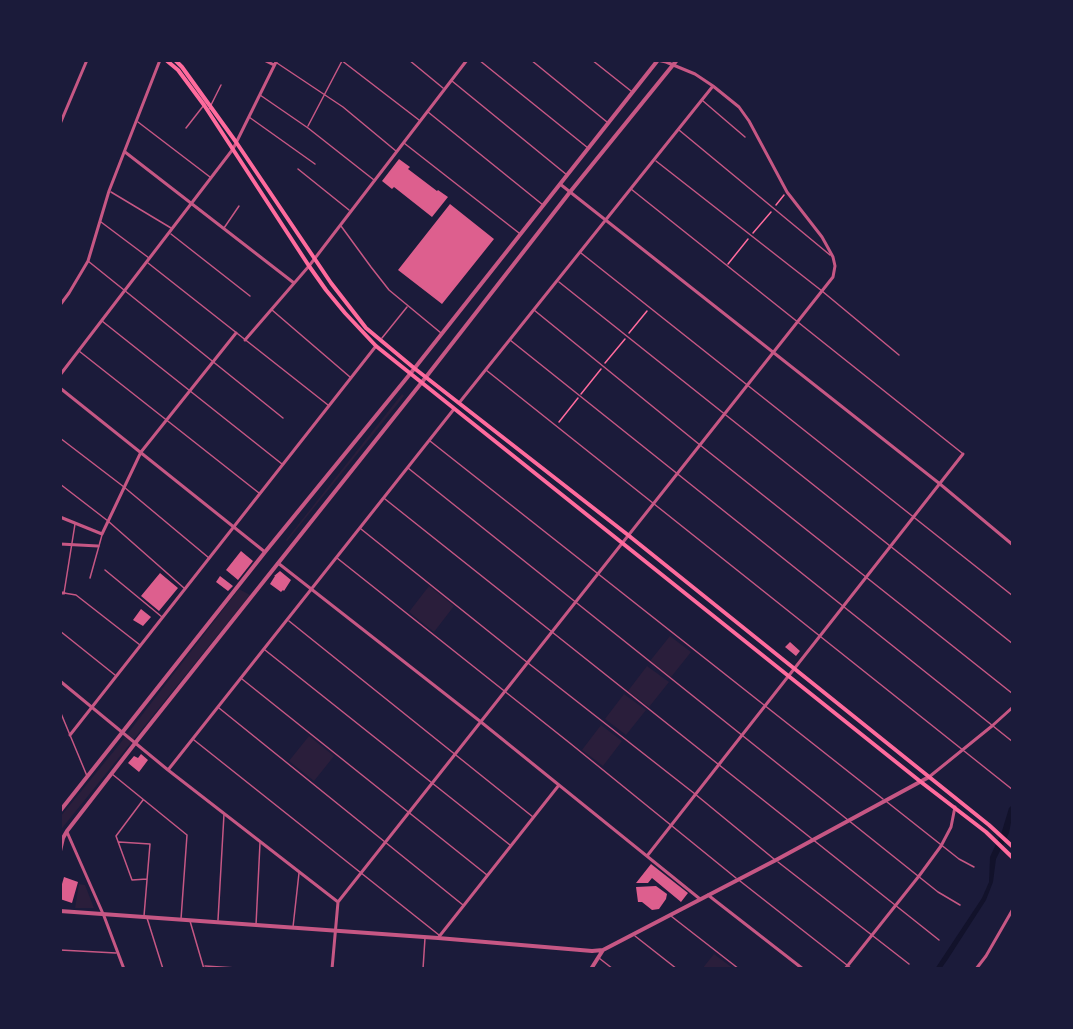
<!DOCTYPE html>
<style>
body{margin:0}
#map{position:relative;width:1073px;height:1029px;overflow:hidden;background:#1b1b3a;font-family:"DM Sans",sans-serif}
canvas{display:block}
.frame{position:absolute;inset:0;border:62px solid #1b1b3a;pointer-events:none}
</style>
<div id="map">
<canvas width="1073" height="1029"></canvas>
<div class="frame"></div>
</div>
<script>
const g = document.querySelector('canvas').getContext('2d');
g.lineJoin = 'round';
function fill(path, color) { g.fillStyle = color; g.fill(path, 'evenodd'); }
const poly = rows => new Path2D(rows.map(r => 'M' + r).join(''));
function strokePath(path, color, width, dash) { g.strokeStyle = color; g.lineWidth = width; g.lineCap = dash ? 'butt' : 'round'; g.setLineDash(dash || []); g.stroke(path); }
const green = poly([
 [402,394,404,396,287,541,286,540],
 [429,586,454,606,434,632,409,612],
 [239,589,250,595,63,827,60,832,60,817,118,746],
 [670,636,691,652,671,677,650,661],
 [647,666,669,682,649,707,628,691],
 [624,694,646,710,626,735,605,719],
 [601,725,622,741,603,766,582,750],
 [309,736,334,756,314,781,289,761],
 [79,884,85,885,94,908,75,908],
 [714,954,734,969,702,969]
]);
const water = poly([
 [1013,804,1013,812,1009,833,996,859,993,882,986,900,948,959,941,969,935,969,982,898,989,882,990,857,1002,831,1009,808]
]);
const building = poly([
 [399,159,410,167,408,169,437,191,438,190,448,197,432,217,394,187,392,189,382,181],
 [450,204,494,239,442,304,398,270],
 [241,551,253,561,238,580,226,570],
 [280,571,291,580,284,591,283,590,281,592,270,584,275,576,274,576],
 [160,573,178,588,159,611,141,596],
 [220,576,233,586,228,591,216,582],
 [141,609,151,617,143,626,133,620],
 [790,642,800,651,796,656,785,647],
 [141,754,148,760,139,772,128,763,134,756,138,758],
 [651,864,688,893,681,902,652,878,648,883,636,883],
 [64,877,78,882,72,903,60,899,60,891],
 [656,886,667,894,666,899,659,909,652,910,642,902,638,902,636,887]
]);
const path = poly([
 [776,205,784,195],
 [753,233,771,212],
 [728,264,748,239],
 [629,333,647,311],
 [605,363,625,339],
 [581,394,601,369],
 [559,422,578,398]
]);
const service = poly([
 [341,60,419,120],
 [409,60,443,88],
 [479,60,588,148],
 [531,60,607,122],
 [592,60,631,91],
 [277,63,343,107,396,151],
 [452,81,567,175],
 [260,95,308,128,374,180],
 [703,101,745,137],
 [208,111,221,85],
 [428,112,543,205],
 [249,117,315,164],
 [138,122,210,177],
 [308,126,342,61],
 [186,128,204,105],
 [679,130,830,255],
 [404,143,519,233],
 [656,161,822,291,899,355],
 [298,169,349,210],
 [631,189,962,453],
 [111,192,171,228],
 [101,222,149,258],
 [341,226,371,267,389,290,441,333],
 [224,228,239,206],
 [171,234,250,296],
 [581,253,1013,596],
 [88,261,283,418],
 [148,263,328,405],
 [559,282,1013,644],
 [272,310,350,377],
 [534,310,700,445,1013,694],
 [102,321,282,464],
 [382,338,407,307],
 [510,340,1013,742],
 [79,351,259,493],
 [486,370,1013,790],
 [60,438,124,487,209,558],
 [430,441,883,799],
 [408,468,938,892,960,905],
 [60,484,108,521,184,588],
 [385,499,939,940],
 [75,524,64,593,76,595,140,645],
 [361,529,528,663,695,794,774,859],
 [337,558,571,744,736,878],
 [105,570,162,617],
 [90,578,102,535],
 [289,621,533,817],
 [60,631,115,675],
 [265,650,510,845],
 [242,679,487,875],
 [219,708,463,905],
 [60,711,87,776],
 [194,740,439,935],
 [112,774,187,835,181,919],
 [143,800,116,836,132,880,147,879],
 [887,802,959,859,974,867],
 [119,842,150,844,144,916],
 [778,862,909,964],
 [740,881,852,969],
 [671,916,739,969],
 [147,918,163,969],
 [218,920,224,814],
 [190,921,204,969],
 [256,925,260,843],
 [293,927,299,873],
 [635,936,677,969],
 [60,950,116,953],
 [599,958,613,969],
 [205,966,252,969],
 [423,969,425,938]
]);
const minor = poly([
 [264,60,274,65],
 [60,124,87,60],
 [125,152,294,283],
 [560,184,940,484,1013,545],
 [60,305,69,293,88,261,109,191,160,60],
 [245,340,309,266,467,60],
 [60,375,233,149,277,60],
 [60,388,265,552],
 [459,403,713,86],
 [60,517,102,534,141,452,236,333],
 [60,544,98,546],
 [278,563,481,722,700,899],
 [60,593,64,593],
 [60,681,168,770,338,902],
 [70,735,376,346],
 [168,770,454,409],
 [929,777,992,726,1013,707],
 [67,832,104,916,124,969],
 [647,856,963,454],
 [708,895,803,969],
 [438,938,559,785],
 [332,969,338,902,833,277,835,266,833,257,827,246,822,237,787,192,749,121,739,107,713,86,695,74,666,62,657,60],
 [845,969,919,876,941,846,951,827,955,807],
 [976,969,986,956,1013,909]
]);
const tertiary = poly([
 [60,811,265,552,410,374,658,60],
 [60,851,63,838,67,831,136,742,426,377,570,192,677,60],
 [60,911,438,938,592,951,603,950],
 [591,969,603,950,776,860,929,777]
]);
const secondary = poly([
 [166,60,178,70,204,105,309,266,326,290,345,313,376,346,921,782,986,832,1013,858],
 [175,60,182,67,236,142,331,283,366,328,414,368,628,535,989,825,1013,847]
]);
fill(green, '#2a1e3b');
fill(water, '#12122b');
fill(building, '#dd5f8e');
strokePath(path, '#ff6b9d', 1.5);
strokePath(service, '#c65784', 1.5);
strokePath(minor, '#c65784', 3);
strokePath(tertiary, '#c65784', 4);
strokePath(secondary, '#ff6b9d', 4);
</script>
